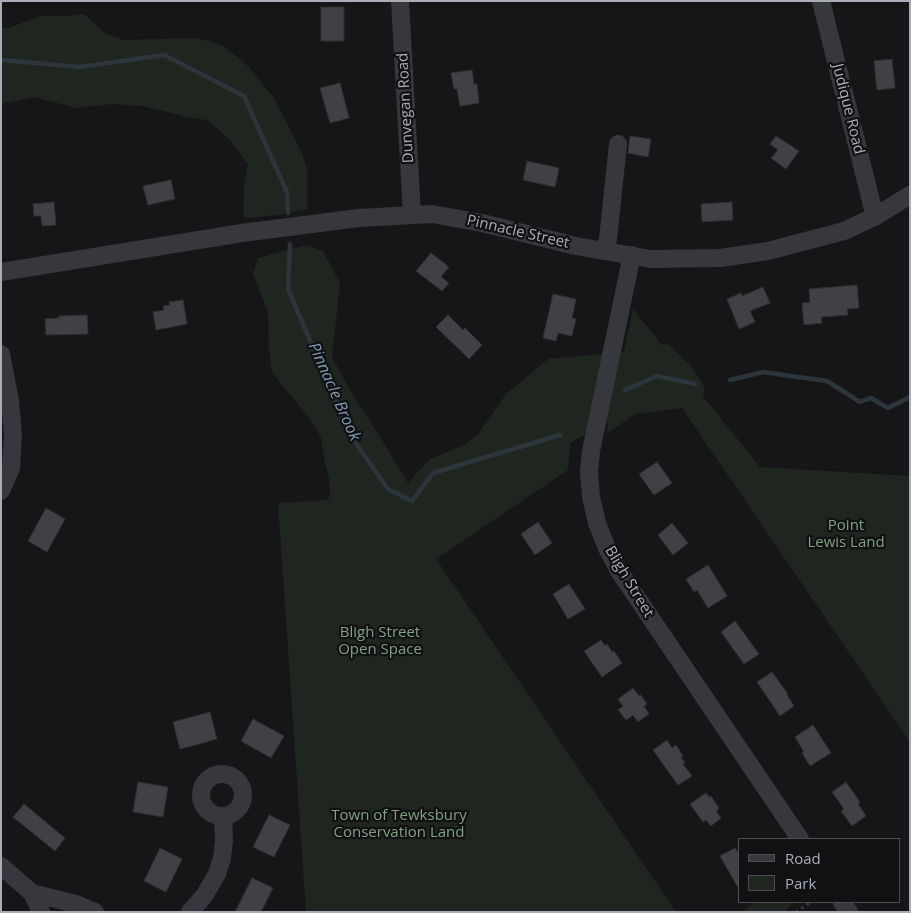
<!DOCTYPE html>
<style>
body{margin:0}
#map{position:relative;width:911px;height:913px;overflow:hidden;background:#161618;font-family:"Open Sans",sans-serif}
canvas{display:block}
.frame{position:absolute;inset:0;border:2px solid #a8adb8;pointer-events:none}
.legend{position:absolute;left:738px;top:838px;width:162px;height:65px;box-sizing:border-box;background:#111113;border:1px solid #4d4f55;margin:0;padding:6px 9px;list-style:none;font-size:15px;color:#a8adb8}
.legend li{display:flex;align-items:center;gap:10px;height:25px}
.legend b{width:25px;border:1px solid #4d4f55}
</style>
<div id="map">
<canvas width="911" height="913"></canvas>
<div class="frame"></div>
<ul class="legend">
<li><b style="height:6px;background:#37383d"></b>Road</li>
<li><b style="height:14px;background:#1e261f"></b>Park</li>
</ul>
</div>
<script>
const g = document.querySelector('canvas').getContext('2d');
g.lineJoin = 'round';
function fill(path, color) { g.fillStyle = color; g.fill(path, 'evenodd'); }
const poly = rows => new Path2D(rows.map(r => 'M' + r).join(''));
function strokePath(path, color, width, dash) { g.strokeStyle = color; g.lineWidth = width; g.lineCap = dash ? 'butt' : 'round'; g.setLineDash(dash || []); g.stroke(path); }
function write(font, color, halo, rows, align = 'center') {
  g.font = font + ' "Open Sans",sans-serif'; g.lineWidth = 4.5; g.setLineDash([]); g.textBaseline = 'middle'; g.strokeStyle = halo; g.fillStyle = color; for (const [text, x, y, turn = 0] of rows) {
    g.save(); g.translate(x, y); g.rotate((+turn || 0) * Math.PI / 180); g.textAlign = isNaN(turn) ? turn : align; if (halo) g.strokeText(text, 0, 0); g.fillText(text, 0, 0); g.restore();
  }
}
const green = poly([
 [84,14,106,34,124,40,198,38,224,46,249,67,274,98,301,151,307,169,307,209,277,215,246,218,243,213,244,186,248,164,228,138,207,120,186,117,164,111,141,106,113,104,76,108,34,97,1,104,1,28,9,28,40,16,68,16],
 [307,245,323,251,340,283,332,357,354,397,382,440,408,483,430,459,464,445,479,433,506,394,548,359,624,352,633,309,662,345,668,344,692,367,705,387,703,396,760,467,910,476,910,742,682,408,635,414,607,434,608,422,570,443,568,470,436,559,676,912,306,912,278,503,328,500,330,493,329,478,324,459,321,437,307,415,272,373,269,349,268,312,253,274,258,258],
 [756,902,793,902,785,912,742,912]
]);
const stream = poly([
 [1,60,80,67,164,55,244,96,287,192,288,213],
 [290,244,288,289,352,438,388,489,412,501,433,473,560,435],
 [730,380,763,372,827,381,860,402,871,398,888,408,910,397],
 [625,390,657,376,695,384]
]);
const building = poly([
 [321,7,344,7,344,41,321,41,321,7],
 [892,59,895,88,877,90,874,61,892,59],
 [472,70,474,84,477,84,479,103,460,106,457,89,454,89,451,73,472,70],
 [340,83,349,118,330,123,320,88,340,83],
 [630,136,651,139,648,157,628,153,630,136],
 [776,136,799,151,786,169,771,158,778,150,770,144,776,136],
 [527,161,559,168,555,187,523,180,527,161],
 [171,180,175,199,148,205,143,186,171,180],
 [54,202,56,225,42,226,41,216,34,216,33,204,54,202],
 [732,202,733,220,702,222,701,204,732,202],
 [431,253,449,267,441,277,449,283,442,291,416,271,431,253],
 [857,285,859,308,847,309,848,315,821,317,822,323,804,325,802,303,810,302,809,289,857,285],
 [763,287,770,303,750,311,755,322,739,329,727,299,741,293,742,296,763,287],
 [553,294,576,299,572,318,576,319,572,336,558,333,556,341,543,338,553,294],
 [183,300,187,324,156,330,153,312,164,310,163,306,170,305,169,302,183,300],
 [87,315,88,334,46,335,45,319,59,318,59,316,87,315],
 [448,315,463,330,465,328,482,345,469,359,436,327,448,315],
 [657,462,672,483,654,495,639,474,657,462],
 [46,508,65,519,47,552,28,541,46,508],
 [538,522,552,543,535,555,521,534,538,522],
 [672,523,688,543,673,555,658,535,672,523],
 [708,565,727,596,708,608,697,590,694,592,686,579,708,565],
 [569,584,585,609,568,619,553,594,569,584],
 [735,621,759,654,744,664,721,632,735,621],
 [601,640,605,646,607,644,612,652,614,651,622,663,602,677,584,651,601,640],
 [772,672,788,694,787,695,794,706,780,716,757,682,772,672],
 [633,688,639,696,641,695,647,704,644,706,649,714,638,722,633,715,626,720,618,710,623,706,618,699,633,688],
 [210,712,217,739,180,749,173,722,210,712],
 [253,719,284,736,271,758,241,741,253,719],
 [813,725,831,753,810,766,802,753,804,752,795,737,813,725],
 [667,740,672,748,676,745,683,756,681,757,685,763,683,764,692,776,678,785,653,750,667,740],
 [138,782,168,787,163,817,133,812,138,782],
 [846,782,860,802,858,804,866,816,852,826,841,811,844,809,832,792,846,782],
 [706,793,709,797,711,796,719,808,716,811,721,818,711,826,706,820,703,822,690,804,706,793],
 [24,804,65,838,55,851,13,817,24,804],
 [269,815,290,825,274,857,253,847,269,815],
 [160,848,182,859,166,892,144,881,160,848],
 [735,848,740,856,740,891,720,856,735,848],
 [252,878,273,888,261,912,235,912,252,878]
]);
const path = poly([
 [796,912,811,902]
]);
const minor = poly([
 [400,1,412,215],
 [821,1,875,217],
 [605,251,608,239,618,144],
 [632,255,591,451,589,471,591,497,597,523,607,548,619,571,800,839],
 [1,272,242,233,359,218,432,214,482,223,576,246,651,259,720,258,768,251,844,231,876,216,910,195],
 [1,354,10,401,13,435,11,468,1,491],
 '201 795a21 21 0 1 1 42 0a21 21 0 1 1-42 0Z',
 [1,866,32,893,41,912],
 [32,893,76,904,95,912],
 [842,902,849,912],
 [190,912,204,896,217,874,222,858,223,850,224,840,223,816]
]);
const streetNames = [
 ["Dunvegan Road",406,108,-93],
 ["Judique Road",848,109,76],
 ["Pinnacle Street",518,232,13],
 ["Bligh Street",629,582,59]
];
const parkNames = [
 ["Point",846,526],
 ["Lewis Land",846,543],
 ["Bligh Street",380,633],
 ["Open Space",380,650],
 ["Town of Tewksbury",399,816],
 ["Conservation Land",399,833]
];
const waterNames = [
 ["Pinnacle Brook",334,392,66]
];
fill(green, '#1e261f');
strokePath(stream, '#2c353c', 4.5);
fill(building, '#404145');
strokePath(building, '#303034', 1);
strokePath(path, '#3d3f44', 2.5, [2.5, 4]);
strokePath(minor, '#37383d', 18);
write('15px', '#a8adb8', '#111113', streetNames);
write('15px', '#7fa381', '#111113', parkNames);
write('italic 16px', '#7f9bb3', '#111113', waterNames);
</script>
